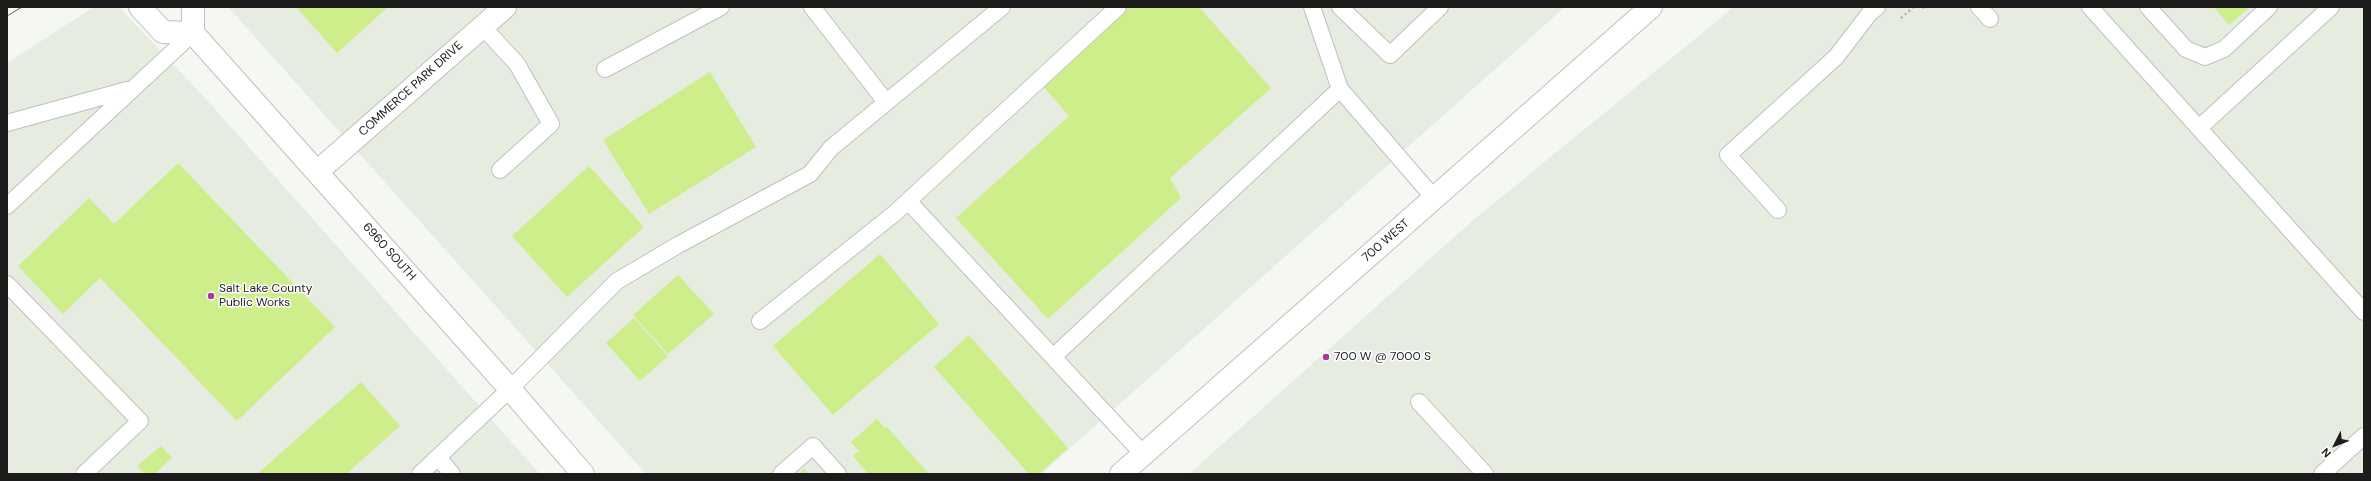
<!DOCTYPE html>
<style>
body{margin:0}
#map{position:relative;width:2371px;height:481px;overflow:hidden;background:#f5f7f2;font-family:"DM Sans",sans-serif}
canvas{display:block}
.frame{position:absolute;inset:0;border:8px solid #1c1d1b;pointer-events:none}
.north{position:absolute;left:2315px;top:425px;width:40px;height:40px;-webkit-text-stroke:3px #fff;paint-order:stroke;rotate:228deg;font-size:11px;font-weight:700;line-height:16px;text-align:center;color:#1c1d1b}
.north::after{content:'';display:block;margin:auto;width:14px;height:18px;background:#1c1d1b;clip-path:polygon(50% 0,100% 100%,50% 72%,0 100%)}
</style>
<div id="map">
<canvas width="2371" height="481"></canvas>
<div class="frame"></div>
<div class="north">N</div>
</div>
<script>
const g = document.querySelector('canvas').getContext('2d');
g.lineJoin = 'round';
function fill(path, color) { g.fillStyle = color; g.fill(path, 'evenodd'); }
const poly = rows => new Path2D(rows.map(r => 'M' + r).join(''));
function strokePath(path, color, width, dash) { g.strokeStyle = color; g.lineWidth = width; g.lineCap = dash ? 'butt' : 'round'; g.setLineDash(dash || []); g.stroke(path); }
function write(font, color, halo, rows, align = 'center') {
  g.font = font + ' "DM Sans",sans-serif'; g.lineWidth = 3; g.setLineDash([]); g.textBaseline = 'middle'; g.strokeStyle = halo; g.fillStyle = color; for (const [text, x, y, turn = 0] of rows) {
    g.save(); g.translate(x, y); g.rotate((+turn || 0) * Math.PI / 180); g.textAlign = isNaN(turn) ? turn : align; if (halo) g.strokeText(text, 0, 0); g.fillText(text, 0, 0); g.restore();
  }
}
const built = poly([
 [94,7,119,7,205,98,540,474,7,474,7,63],
 [228,7,1565,7,1041,474,646,474],
 [1734,7,2364,7,2364,474,1189,474,1471,222]
]);
const building = poly([
 [296,7,388,7,337,53],
 [1125,7,1199,7,1271,88,1170,178,1181,198,1048,319,956,218,1069,116,1041,84],
 [2214,7,2250,7,2229,25],
 [710,72,756,147,649,214,603,140],
 [178,163,335,327,237,421,100,278,63,314,18,266,89,198,114,224],
 [589,166,644,227,567,297,512,236],
 [880,254,939,324,833,415,773,346],
 [678,275,714,314,668,354,633,315],
 [634,318,668,356,640,381,606,343],
 [969,335,1068,448,1039,474,1029,474,934,367],
 [361,382,400,426,346,474,257,474],
 [877,419,885,428,887,427,929,474,868,474,853,456,859,451,851,442],
 [161,446,172,458,154,474,145,474,137,466],
 [804,469,808,474,799,474]
]);
const path = poly([
 [1923,7,1925,10],
 [1901,18,1914,7]
]);
const lane = poly([
 [812,7,886,102],
 [1312,7,1340,89],
 [1340,7,1390,55,1440,7],
 [1979,7,1990,19],
 [2090,7,2364,312],
 [2148,7,2186,49,2205,57,2224,49,2269,7],
 [482,26,517,64,551,124,500,170],
 [605,69,721,7],
 [7,123,127,90],
 [2199,128,2331,7],
 [908,201,1143,454],
 [7,206,193,33],
 [1778,210,1728,155,1836,57,1869,14,1877,7],
 [7,284,140,421,84,474],
 [760,321,895,213,1118,7],
 [1054,356,1340,89,1434,198],
 [1419,402,1485,474],
 [438,457,452,474],
 [420,474,510,389,617,281,678,245,810,174,831,148,1002,7],
 [781,474,813,446,838,474],
 [2322,474,2364,436]
]);
const street = poly([
 [140,7,163,32,193,33],
 [193,7,193,33,510,389,583,474],
 [317,172,505,7]
]);
const secondary = poly([
 [1121,474,1651,7]
]);
const tram = poly([
 [7,16,22,7]
]);
const markers = [
 [211,296,4,"#a73997"],
 [1326,357,4,"#a73997"]
];
const streetNames = [
 ["COMMERCE PARK DRIVE",411,89,-42],
 ["700 WEST",1386,241,-41],
 ["6960 SOUTH",389,252,48]
];
const poiNames = [
 ["Salt Lake County",219,289],
 ["Public Works",219,303],
 ["700 W @ 7000 S",1334,357]
];
fill(built, '#e7ece0');
fill(building, '#ceee8c');
strokePath(lane, '#bfc1bc', 18);
strokePath(street, '#bfc1bc', 24);
strokePath(secondary, '#bfc1bc', 24);
strokePath(path, '#b3b4b0', 2.5, [2, 3]);
strokePath(lane, '#fff', 16);
strokePath(street, '#fff', 22);
strokePath(secondary, '#fff', 22);
strokePath(tram, '#61625f', 1);
for (const [x, y, r, color] of markers) { const dot = new Path2D(); dot.arc(x, y, r, 0, 2 * Math.PI); g.fillStyle = color; g.fill(dot); strokePath(dot, '#fff', 1.5); }
write('12px', '#1c1d1b', '#fff', streetNames);
write('12px', '#1c1d1b', '#fff', poiNames, 'left');
</script>
